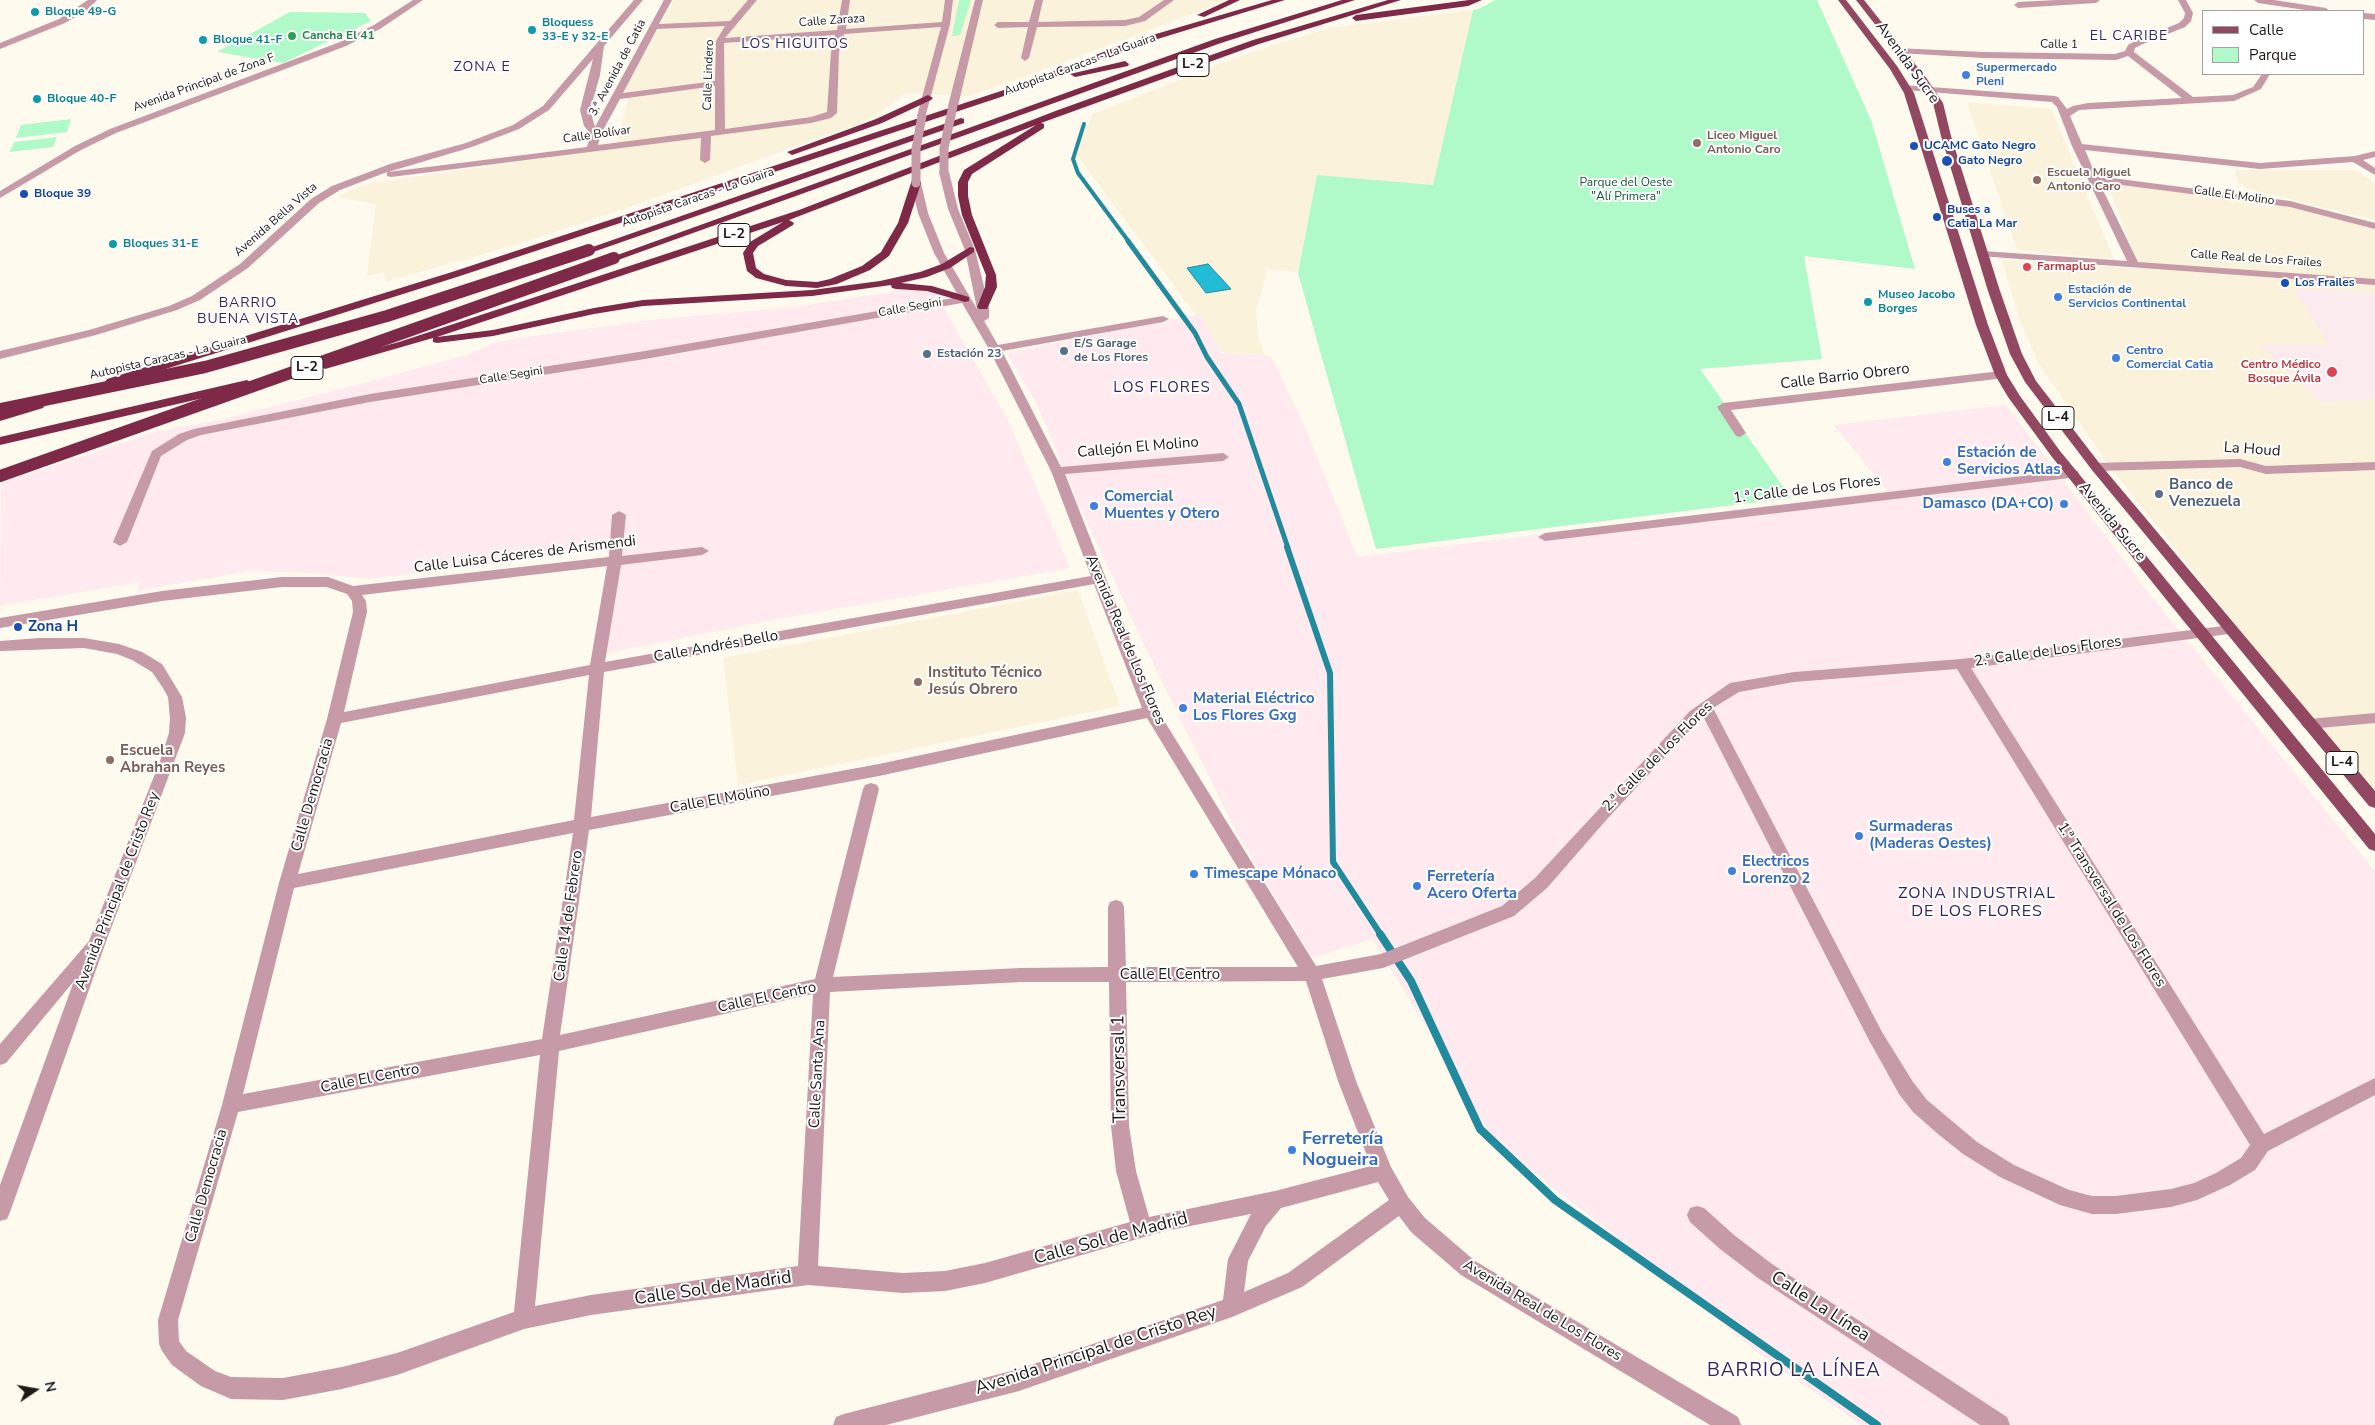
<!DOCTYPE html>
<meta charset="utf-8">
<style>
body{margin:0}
#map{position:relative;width:2375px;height:1425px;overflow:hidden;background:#fffaee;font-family:"Nunito Sans",sans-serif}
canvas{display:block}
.legend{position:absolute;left:2202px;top:10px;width:162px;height:65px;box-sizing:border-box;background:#fff;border:1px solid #a5a3a1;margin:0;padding:6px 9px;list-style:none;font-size:15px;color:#1d1a15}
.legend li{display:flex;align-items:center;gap:10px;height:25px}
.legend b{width:25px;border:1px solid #a5a3a1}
.north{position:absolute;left:10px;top:1365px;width:50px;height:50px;-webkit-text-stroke:4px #fff;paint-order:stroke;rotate:78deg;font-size:14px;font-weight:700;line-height:20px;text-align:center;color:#1d1a15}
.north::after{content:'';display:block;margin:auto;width:18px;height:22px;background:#1d1a15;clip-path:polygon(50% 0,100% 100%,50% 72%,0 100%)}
</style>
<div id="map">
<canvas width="2375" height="1425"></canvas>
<ul class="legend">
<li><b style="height:6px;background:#934861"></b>Calle</li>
<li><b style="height:14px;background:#b0fac9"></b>Parque</li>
</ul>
<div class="north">N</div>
</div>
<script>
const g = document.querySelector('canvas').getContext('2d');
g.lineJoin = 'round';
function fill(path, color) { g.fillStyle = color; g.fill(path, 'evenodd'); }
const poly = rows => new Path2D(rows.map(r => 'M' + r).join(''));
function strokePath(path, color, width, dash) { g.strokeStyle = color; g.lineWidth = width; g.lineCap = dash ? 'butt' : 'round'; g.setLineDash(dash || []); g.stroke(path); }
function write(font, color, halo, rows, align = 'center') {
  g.font = font + ' "Nunito Sans",sans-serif'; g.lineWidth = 4; g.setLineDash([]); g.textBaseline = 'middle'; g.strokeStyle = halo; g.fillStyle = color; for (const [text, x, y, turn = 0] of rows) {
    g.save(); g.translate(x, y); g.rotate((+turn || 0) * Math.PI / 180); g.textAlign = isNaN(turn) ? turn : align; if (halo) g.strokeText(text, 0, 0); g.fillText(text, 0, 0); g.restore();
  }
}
const built = poly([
 [674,0,1254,0,1226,1,1030,75,969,96,906,93,875,116,854,125,618,211,514,245,385,282,384,272,367,276,376,204,338,197,346,192,371,183,615,148,628,101,625,89],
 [1473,10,1433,186,1317,175,1298,272,1268,269,1256,311,1258,334,1264,355,1224,353,1076,154,1093,114,1252,52,1329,28],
 [1967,102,2051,109,2114,259,2017,250],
 [2235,170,2355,170,2375,183,2375,220,2249,189,2238,183],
 [2107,183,2239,197,2294,206,2375,225,2375,790,2266,663,2110,467,2039,364,2020,321,2002,260,2140,269],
 [1078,590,1120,706,738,785,723,658]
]);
const industrial = poly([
 [931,286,1008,420,1070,568,778,619,598,655,608,549,369,579,314,573,249,571,137,591,139,582,0,606,1,483,155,432,224,419,368,382,470,354,494,343,512,339,658,319,795,307],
 [1200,314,1222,353,1271,356,1303,423,1357,557,1887,491,1834,425,2006,405,2158,605,2375,871,2375,1425,1861,1425,1757,1352,1645,1259,1497,1144,1473,1112,1458,1079,1372,939,1312,958,1236,832,1138,632,1078,502,1037,405,1007,353]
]);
const medical = poly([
 [2295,289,2375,293,2375,399,2320,402,2260,345,2329,345]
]);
const green = poly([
 [959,0,971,0,960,35,952,36],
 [1495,0,1817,0,1871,120,1915,269,1804,256,1822,359,1700,369,1791,498,1376,549,1298,273,1317,175,1433,185,1473,10,1479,9],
 [290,12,365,13,371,21,283,63,217,52],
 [71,119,67,132,16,138,21,125],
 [57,137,53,147,10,152,14,142]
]);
const water = poly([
 [1208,264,1231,289,1206,293,1187,268,1208,264]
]);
const streamFar3 = poly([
 [1084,124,1073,159,1078,173,1129,242]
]);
const streamFar2 = poly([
 [1128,241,1195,333,1207,357,1239,404,1288,548]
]);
const streamFar1 = poly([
 [1287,547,1330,673,1333,862,1381,935]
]);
const stream = poly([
 [1380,934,1411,981,1480,1129,1555,1200,1877,1425]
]);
const minor = poly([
 [88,0,97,0,87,10,65,23,0,49,0,43,59,19,88,0],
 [413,0,423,0,380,29,346,46,116,133,81,150,0,198,0,191,75,146,110,129,340,42,374,25,413,0],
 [634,0,643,0,604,46,600,75,590,110,595,127,664,0,672,0,659,24,730,21,748,0,757,0,725,38,837,30,842,0,850,0,846,29,942,22,945,0,953,0,950,24,925,118,917,116,941,27,844,34,839,52,837,113,831,118,811,123,711,136,710,160,705,163,700,160,701,138,391,177,387,176,387,172,340,190,319,203,248,268,200,300,177,310,96,335,0,359,0,351,89,330,169,306,192,296,240,264,311,199,332,186,390,164,466,143,513,125,543,106,634,0],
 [725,26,716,41,715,81,623,93,657,29,725,26],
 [835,35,831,52,827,112,811,117,725,129,724,43,835,35],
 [593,59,580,110,584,126,591,134,587,147,388,172,472,147,519,129,549,110,593,59],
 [715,86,715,130,598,145,601,134,620,99,715,86],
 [975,0,983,0,958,106,953,109,948,106,975,0],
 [1035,0,1043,0,1038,22,1125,20,1139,17,1164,0,1174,0,1145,21,1125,26,1037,27,1029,58,1025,61,1021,58,1028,27,998,28,994,25,998,22,1029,22,1035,0],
 [2057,0,2100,0,2096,3,2018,8,2014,5,2018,2,2057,0],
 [2178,0,2186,0,2193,13,2191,21,2185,27,2143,44,2135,48,2134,52,2193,97,2233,95,2253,87,2262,74,2270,74,2261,89,2234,101,2079,110,2070,116,2082,144,2260,163,2355,156,2375,151,2375,157,2363,160,2375,168,2375,175,2353,162,2260,169,2085,150,2096,176,2290,201,2375,223,2375,229,2290,207,2099,182,2138,262,2375,279,2375,285,1979,256,1978,254,1983,251,2127,261,2072,146,2057,107,2052,102,1906,90,1901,87,1903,85,2055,96,2058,97,2067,109,2073,106,2088,103,2182,98,2128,56,2116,60,1984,58,1898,53,1895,52,1895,48,1984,52,2115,54,2125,51,2128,45,2137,40,2179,23,2184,18,2185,13,2178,0],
 [2254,0,2274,0,2326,8,2330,11,2312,11,2258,3,2254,0],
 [2364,13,2375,14,2375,20,2364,19,2364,13],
 [944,169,949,172,958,209,975,250,989,307,989,318,984,321,998,345,1163,316,1169,319,1163,322,1002,351,1061,467,1223,453,1229,457,1223,461,1065,474,1158,711,1316,966,1381,954,1502,906,1535,878,1690,711,1730,683,1794,672,1961,659,2231,625,2238,630,2236,633,1971,668,2264,1134,2375,1078,2375,1095,2268,1151,2255,1170,2230,1185,2197,1200,2171,1207,2116,1214,2092,1214,2060,1205,2000,1177,1963,1154,1938,1134,1913,1112,1899,1094,1870,1042,1703,716,1608,818,1547,888,1514,916,1383,968,1322,979,1356,1081,1391,1167,1408,1197,1425,1218,1475,1261,1738,1417,1741,1425,1710,1425,1461,1275,1411,1232,1399,1216,1302,1287,1232,1317,1019,1391,886,1425,833,1425,836,1417,844,1414,1019,1369,1223,1300,1228,1259,1251,1214,1165,1231,985,1283,945,1291,903,1293,808,1285,591,1315,524,1329,397,1375,342,1389,283,1400,231,1399,201,1386,172,1365,162,1351,159,1344,158,1320,222,1105,279,883,327,719,353,612,352,601,347,594,327,587,282,587,162,601,0,628,0,618,162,591,282,577,328,577,353,586,609,557,612,515,619,511,626,515,622,556,702,547,709,551,702,555,621,565,605,662,1091,576,1051,471,989,349,962,303,645,359,370,402,201,435,187,440,161,456,127,542,120,546,113,542,152,451,179,434,194,429,370,394,645,351,959,297,934,253,918,213,911,183,912,181,920,181,921,183,928,213,944,253,977,309,965,250,948,209,939,172,944,169],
 [607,566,590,665,344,712,367,612,366,601,362,595,607,566],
 [1094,584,1142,708,879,764,591,817,604,672,1094,584],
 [1957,669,2250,1145,2241,1158,2216,1173,2194,1183,2171,1189,2116,1196,2092,1196,2069,1190,2014,1165,1977,1142,1927,1100,1913,1082,1882,1032,1713,708,1739,692,1794,682,1957,669],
 [589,675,574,820,298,874,341,723,589,675],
 [1147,718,1298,967,1126,967,1124,907,1122,902,1116,900,1110,902,1108,907,1108,967,1021,968,833,977,879,789,877,785,871,783,865,785,863,789,815,979,560,1035,589,830,879,776,1147,718],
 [573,833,542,1039,243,1094,294,888,573,833],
 [1306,981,1338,1081,1371,1166,1275,1191,1149,1217,1136,1171,1129,1126,1126,982,1306,981],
 [1021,982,1109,982,1111,1126,1116,1171,1130,1222,985,1263,945,1271,903,1273,818,1266,830,992,1021,982],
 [813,994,798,1266,591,1295,535,1306,559,1051,813,994],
 [540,1055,514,1312,397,1353,342,1367,283,1378,231,1377,215,1371,186,1351,179,1341,178,1320,238,1112,540,1055],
 [1378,1182,1389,1200,1288,1273,1244,1292,1248,1261,1266,1226,1281,1208,1378,1182],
 [2001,371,2005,372,2007,375,2005,378,1731,410,1746,433,1740,437,1736,436,1717,407,1723,403,2001,371],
 [2240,459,2266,466,2375,462,2375,470,2266,474,2240,467,2096,471,2090,467,2096,463,2240,459],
 [2073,470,2078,471,2079,474,2078,477,1545,541,1538,537,1545,533,2073,470],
 [39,638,84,638,119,644,142,652,162,664,182,697,186,718,185,733,107,939,10,1212,7,1219,0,1221,0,1185,74,981,6,1063,0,1065,0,1044,89,941,160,761,169,733,170,718,168,697,163,688,152,672,132,660,117,654,84,648,0,651,0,641,39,638],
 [2375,713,2375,723,2309,729,2304,728,2301,724,2304,720,2309,719,2375,713],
 [1697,1206,1704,1208,1734,1235,1772,1264,2007,1417,2010,1425,1980,1425,1758,1278,1720,1249,1690,1222,1687,1215,1690,1208,1697,1206]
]);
const major = poly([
 [1838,0,1846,0,1897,66,1914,93,1988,325,2007,375,2020,396,2060,451,2375,834,2375,851,2369,849,2165,598,2052,457,2008,397,1995,375,1976,325,1904,93,1890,69,1838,0],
 [1856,0,1864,0,1927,79,1943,103,1951,136,2000,291,2022,354,2036,381,2100,464,2375,791,2375,808,2369,806,2092,470,2025,382,2010,354,1988,291,1941,136,1933,103,1920,82,1856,0]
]);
const highway = poly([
 [1229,0,1240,0,1204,17,1197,15,1229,0],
 [1272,0,1285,0,1138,45,1013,93,460,276,115,385,111,386,105,382,107,379,452,272,1007,89,1132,41,1272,0],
 [1342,0,1355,0,1221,43,618,260,610,260,609,258,1215,39,1342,0],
 [1388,0,1401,0,1259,44,1041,123,1044,124,1044,128,972,174,968,182,968,196,972,215,996,275,997,287,987,309,979,309,977,307,985,287,986,275,962,215,958,196,958,182,964,170,1036,125,789,220,794,223,793,225,758,246,753,253,756,268,764,274,786,280,817,282,830,279,862,266,881,252,898,223,911,183,912,181,920,181,921,183,908,223,889,256,870,270,837,284,817,288,786,286,756,278,747,271,743,253,750,242,783,222,437,337,493,330,594,308,643,300,812,290,880,281,920,272,942,264,970,247,974,248,974,252,950,268,927,277,901,283,932,286,969,297,969,301,965,302,927,291,896,289,892,288,891,285,812,296,643,306,594,314,493,336,437,343,433,342,433,338,325,369,319,365,321,363,399,342,799,210,1058,110,1253,40,1388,0],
 [1469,0,1482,0,1468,6,1356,21,1352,18,1356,15,1469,0],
 [1125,61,1129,64,1128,66,1075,77,1070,74,1125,61],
 [928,95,933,98,931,100,882,123,795,154,792,155,787,152,876,119,928,95],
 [961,118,964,119,964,123,593,252,585,252,584,250,961,118],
 [247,380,253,384,251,387,0,445,0,437,247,380],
 [39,401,45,405,43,408,0,421,0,413,39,401]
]);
const minorBridge = poly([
 [944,172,944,148,953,106],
 [916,183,916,149,922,116]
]);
const highwayBridge = poly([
 [0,409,205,367,387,316,589,250],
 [0,476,614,258]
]);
const markers = [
 [35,12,5,"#0f9aa8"],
 [532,30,5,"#0f9aa8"],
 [292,36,5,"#2e9e5b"],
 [203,40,5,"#0f9aa8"],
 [1966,75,5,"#3f7fe0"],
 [37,99,5,"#0f9aa8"],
 [1697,143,5,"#8d6e63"],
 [1914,146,5,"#1a4fb4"],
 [1947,161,6,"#1a4fb4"],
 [2037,180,5,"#8d6e63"],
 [24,194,5,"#1a4fb4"],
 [1937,217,5,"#1a4fb4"],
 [113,244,5,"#0f9aa8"],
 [2027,267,5,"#e0444e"],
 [2285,283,5,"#1a4fb4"],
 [2058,297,5,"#3f7fe0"],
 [1868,302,5,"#0f9aa8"],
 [1064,351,5,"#5c6f8a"],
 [927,354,5,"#5c6f8a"],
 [2116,358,5,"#3f7fe0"],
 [2332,372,6,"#e0444e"],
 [1947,462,5,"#3f7fe0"],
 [2159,494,5,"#5c6f8a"],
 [2064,504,5,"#3f7fe0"],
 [1094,506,5,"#3f7fe0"],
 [18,627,5,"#1a4fb4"],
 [918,682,5,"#8d6e63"],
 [1183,708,5,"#3f7fe0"],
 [110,760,5,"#8d6e63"],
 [1859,836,5,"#3f7fe0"],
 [1732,871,5,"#3f7fe0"],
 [1194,874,5,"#3f7fe0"],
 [1417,886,5,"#3f7fe0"],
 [1292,1150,5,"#3f7fe0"]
];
const farCulturenames = [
 ["Bloque 49-G",45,12],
 ["Bloquess",542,23],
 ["33-E y 32-E",542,37],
 ["Bloque 41-F",213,40],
 ["Bloque 40-F",47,99],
 ["Bloques 31-E",123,244],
 ["Museo Jacobo",1878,295],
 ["Borges",1878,309]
];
const farStreetnames = [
 ["Calle Zaraza",832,21,-4],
 ["Calle 1",2059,45,1],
 ["Autopista Caracas - La Guaira",1080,65,-20],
 ["3.ª Avenida de Catia",618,68,-62],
 ["Calle Lindero",709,75,-88],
 ["Avenida Principal de Zona F",204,83,-20],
 ["Calle Bolívar",597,135,-8],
 ["Calle El Molino",2234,196,8],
 ["Autopista Caracas - La Guaira",698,198,-19],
 ["Avenida Bella Vista",276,220,-41],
 ["Calle Real de Los Frailes",2256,259,4],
 ["Calle Segini",910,308,-10],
 ["Autopista Caracas - La Guaira",168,358,-13],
 ["Calle Segini",511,376,-9]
];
const farLeisurenames = [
 ["Cancha El 41",302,36]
];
const farShopnames = [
 ["Supermercado",1976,68],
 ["Pleni",1976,82],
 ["Estación de",2068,290],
 ["Servicios Continental",2068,304],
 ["Centro",2126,351],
 ["Comercial Catia",2126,365]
];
const farEducationnames = [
 ["Liceo Miguel",1707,136],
 ["Antonio Caro",1707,150],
 ["Escuela Miguel",2047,173],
 ["Antonio Caro",2047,187]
];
const farTransitnames = [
 ["UCAMC Gato Negro",1924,146],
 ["Gato Negro",1958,161],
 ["Bloque 39",34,194],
 ["Buses a",1947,210],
 ["Catia La Mar",1947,224],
 ["Los Frailes",2295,283]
];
const farParknames = [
 ["Parque del Oeste",1626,183],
 ["\"Alí Primera\"",1626,197]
];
const farHealthnames = [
 ["Farmaplus",2037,267],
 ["Centro Médico",2321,365,"right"],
 ["Bosque Ávila",2321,379,"right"]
];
const farServicenames = [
 ["E/S Garage",1074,344],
 ["de Los Flores",1074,358],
 ["Estación 23",937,354]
];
const farNeighbourhoodnames = [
 ["EL CARIBE",2129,37],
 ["LOS HIGUITOS",795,45],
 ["ZONA E",482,68],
 ["BARRIO",248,304],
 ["BUENA VISTA",248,320]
];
const shields = [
 [1193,65,32],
 [734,235,32],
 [307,368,32],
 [2058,418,32],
 [2342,763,32]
];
const shieldNames = [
 ["L-2",1193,65],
 ["L-2",734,235],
 ["L-2",307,368],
 ["L-4",2058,418],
 ["L-4",2342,763]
];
const streetNames = [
 ["Avenida Sucre",1907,63,54],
 ["Calle Barrio Obrero",1845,377,-7],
 ["Callejón El Molino",1138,448,-5],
 ["La Houd",2252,450,4],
 ["1.ª Calle de Los Flores",1807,490,-7],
 ["Avenida Sucre",2112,522,51],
 ["Calle Luisa Cáceres de Arismendi",525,555,-7],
 ["Avenida Real de Los Flores",1125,640,67],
 ["Calle Andrés Bello",716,647,-10],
 ["2.ª Calle de Los Flores",2048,652,-8],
 ["2.ª Calle de Los Flores",1658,757,-45],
 ["Calle Democracia",313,795,-74],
 ["Calle El Molino",720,800,-10],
 ["Avenida Principal de Cristo Rey",118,891,-69],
 ["1.ª Transversal de Los Flores",2111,905,58],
 ["Calle 14 de Febrero",569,916,-82],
 ["Calle El Centro",1170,975],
 ["Calle El Centro",767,998,-12],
 ["Calle Santa Ana",818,1074,-87],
 ["Calle El Centro",370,1079,-11],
 ["Calle Democracia",207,1186,-74],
 ["Avenida Real de Los Flores",1542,1311,31]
];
const farQuarternames = [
 ["LOS FLORES",1162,388]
];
const shopNames = [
 ["Estación de",1957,453],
 ["Servicios Atlas",1957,470],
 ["Comercial",1104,497],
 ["Muentes y Otero",1104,514],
 ["Damasco (DA+CO)",2054,504,"right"],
 ["Material Eléctrico",1193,699],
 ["Los Flores Gxg",1193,716],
 ["Surmaderas",1869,827],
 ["(Maderas Oestes)",1869,844],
 ["Electricos",1742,862],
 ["Lorenzo 2",1742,879],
 ["Timescape Mónaco",1204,874],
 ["Ferretería",1427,877],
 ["Acero Oferta",1427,894]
];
const serviceNames = [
 ["Banco de",2169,485],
 ["Venezuela",2169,502]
];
const transitNames = [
 ["Zona H",28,627]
];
const educationNames = [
 ["Instituto Técnico",928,673],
 ["Jesús Obrero",928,690],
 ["Escuela",120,751],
 ["Abrahan Reyes",120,768]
];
const neighbourhoodNames = [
 ["ZONA INDUSTRIAL",1977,894],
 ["DE LOS FLORES",1977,912]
];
const nearStreetnames = [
 ["Transversal 1",1120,1069,-91],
 ["Calle Sol de Madrid",1111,1239,-15],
 ["Calle Sol de Madrid",713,1289,-8],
 ["Calle La Línea",1820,1307,33],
 ["Avenida Principal de Cristo Rey",1096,1351,-18]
];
const nearShopnames = [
 ["Ferretería",1302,1140],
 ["Nogueira",1302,1161]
];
const nearNeighbourhoodnames = [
 ["BARRIO LA LÍNEA",1794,1371]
];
fill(built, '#fbf2dc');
fill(industrial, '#ffeaf0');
fill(medical, '#fcebee');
fill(green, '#b0fac9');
fill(water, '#23bcd7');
strokePath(water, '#218b9d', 1);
strokePath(streamFar3, '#218b9d', 4);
strokePath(streamFar2, '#218b9d', 5);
strokePath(streamFar1, '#218b9d', 6);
strokePath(stream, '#218b9d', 8);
fill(minor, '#c69aa6');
fill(major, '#934861');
fill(highway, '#7f2949');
strokePath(minorBridge, '#c69aa6', 9);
strokePath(highwayBridge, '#7f2949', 12);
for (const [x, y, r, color] of markers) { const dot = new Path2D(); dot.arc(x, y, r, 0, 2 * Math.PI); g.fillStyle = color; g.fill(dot); strokePath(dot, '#fff', 2); }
write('bold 12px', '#0d838f', '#fff', farCulturenames, 'left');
write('12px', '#1d1a15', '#fff', farStreetnames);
write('bold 12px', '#27864d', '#fff', farLeisurenames, 'left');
write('bold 12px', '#366cbe', '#fff', farShopnames, 'left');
write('bold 12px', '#785e54', '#fff', farEducationnames, 'left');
write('bold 12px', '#164399', '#fff', farTransitnames, 'left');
write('12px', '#105732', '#fff', farParknames);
write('bold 12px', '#be3a42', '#fff', farHealthnames, 'left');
write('bold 12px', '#4e5e75', '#fff', farServicenames, 'left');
g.letterSpacing = '1px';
write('14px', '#312661', '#fff', farNeighbourhoodnames);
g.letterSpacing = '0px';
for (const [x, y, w] of shields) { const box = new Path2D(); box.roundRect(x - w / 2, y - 11.5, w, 23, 4); g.fillStyle = '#fff'; g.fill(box); strokePath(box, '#1d1a15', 1); }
write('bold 14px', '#1d1a15', null, shieldNames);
write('15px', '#1d1a15', '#fff', streetNames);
g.letterSpacing = '1px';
write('15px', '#312661', '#fff', farQuarternames);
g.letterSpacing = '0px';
write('bold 15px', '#366cbe', '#fff', shopNames, 'left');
write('bold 15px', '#4e5e75', '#fff', serviceNames, 'left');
write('bold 15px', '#164399', '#fff', transitNames, 'left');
write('bold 15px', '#785e54', '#fff', educationNames, 'left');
g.letterSpacing = '1px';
write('16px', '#312661', '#fff', neighbourhoodNames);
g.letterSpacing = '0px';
write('18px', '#1d1a15', '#fff', nearStreetnames);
write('bold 18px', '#366cbe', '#fff', nearShopnames, 'left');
g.letterSpacing = '1px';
write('19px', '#312661', '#fff', nearNeighbourhoodnames);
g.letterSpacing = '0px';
</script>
